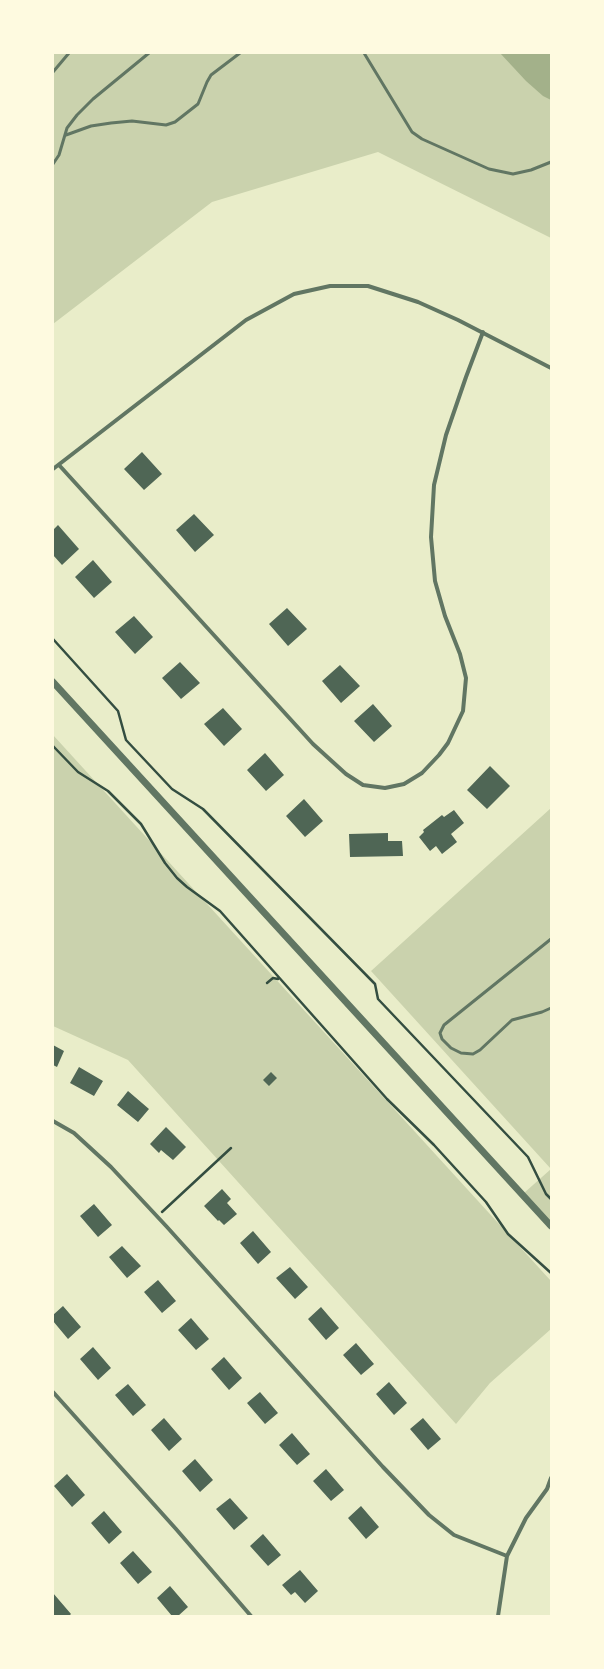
<!DOCTYPE html>
<style>
body{margin:0}
#map{position:relative;width:604px;height:1669px;overflow:hidden;background:#e9edc9;font-family:Lato,sans-serif}
canvas{display:block}
.frame{position:absolute;inset:0;border:54px solid #fefae0;pointer-events:none}
</style>
<div id="map">
<canvas width="604" height="1669"></canvas>
<div class="frame"></div>
</div>
<script>
const g = document.querySelector('canvas').getContext('2d');
g.lineJoin = 'round';
function fill(path, color) { g.fillStyle = color; g.fill(path, 'evenodd'); }
const poly = rows => new Path2D(rows.map(r => 'M' + r).join(''));
function strokePath(path, color, width, dash) { g.strokeStyle = color; g.lineWidth = width; g.lineCap = dash ? 'butt' : 'round'; g.setLineDash(dash || []); g.stroke(path); }
const green = poly([
 [53,53,551,53,551,238,378,152,212,202,53,324],
 [53,735,551,1281,551,1329,490,1383,456,1424,128,1060,53,1026],
 [551,808,551,1224,524,1193,551,1169,371,971]
]);
const water = poly([
 [500,53,551,53,551,100,543,96,526,81]
]);
const building = poly([
 [142,452,162,474,144,490,124,469],
 [194,514,214,535,195,552,176,530],
 [58,525,79,549,62,565,53,555,53,530],
 [93,560,112,582,94,598,75,577],
 [287,608,307,629,288,646,269,624],
 [134,616,153,637,135,654,115,632],
 [180,662,200,683,181,699,162,678],
 [340,665,360,686,341,703,322,681],
 [373,704,392,726,374,742,354,721],
 [223,708,242,729,224,746,204,724],
 [265,753,284,775,266,791,247,770],
 [490,766,510,786,487,809,467,790],
 [304,799,323,821,305,837,286,816],
 [454,810,464,823,451,834,457,842,442,854,436,846,430,851,419,837,424,832,423,830,442,815,444,817],
 [388,833,388,841,402,841,403,856,350,857,349,834],
 [53,1045,64,1051,57,1067,53,1065],
 [79,1067,103,1081,94,1096,70,1083],
 [271,1072,277,1078,269,1086,263,1080],
 [128,1091,149,1109,138,1122,117,1105],
 [166,1127,186,1147,173,1160,161,1150,159,1153,150,1144],
 [222,1189,231,1199,227,1203,237,1214,224,1225,219,1220,218,1221,204,1206],
 [94,1204,112,1225,98,1237,80,1216],
 [253,1231,271,1252,258,1264,240,1243],
 [122,1246,141,1266,127,1278,109,1257],
 [290,1267,308,1287,295,1299,276,1278],
 [158,1280,176,1301,162,1313,144,1292],
 [63,1306,81,1327,68,1339,53,1321,53,1315],
 [321,1307,339,1328,326,1340,308,1319],
 [191,1318,209,1339,196,1350,178,1330],
 [356,1343,374,1364,361,1375,343,1355],
 [93,1347,111,1368,98,1380,80,1359],
 [224,1357,242,1378,229,1390,211,1369],
 [389,1382,407,1403,394,1415,376,1394],
 [128,1384,146,1405,133,1416,115,1395],
 [260,1392,278,1413,265,1424,247,1403],
 [164,1418,182,1439,169,1451,151,1430],
 [423,1418,441,1439,428,1450,410,1429],
 [292,1433,310,1454,297,1465,279,1445],
 [195,1459,213,1480,200,1492,182,1471],
 [326,1469,344,1490,331,1501,313,1481],
 [67,1474,85,1495,72,1507,54,1486],
 [230,1498,248,1518,234,1530,216,1509],
 [361,1506,379,1527,366,1539,348,1518],
 [104,1511,122,1532,109,1544,91,1523],
 [263,1534,281,1555,268,1566,250,1546],
 [133,1551,152,1572,138,1584,120,1563],
 [300,1570,318,1591,305,1603,295,1592,291,1595,282,1585],
 [170,1586,188,1607,178,1616,172,1616,157,1598],
 [53,1593,71,1614,69,1616,53,1616]
]);
const path = poly([
 [53,639,118,711,126,740,172,789,203,809,375,984,378,999,528,1157,546,1194,551,1199],
 [53,746,78,772,108,791,141,824,165,863,177,878,187,887,220,911,387,1099,434,1145,486,1202,508,1234,551,1273],
 [267,983,273,978,278,979],
 [162,1212,231,1148]
]);
const service = poly([
 [364,53,412,132,422,139,489,169,513,174,531,170,551,162],
 [53,72,69,53],
 [66,135,91,126,111,123,132,121,166,125,175,122,198,104,207,82,211,75,240,53],
 [53,164,59,155,67,128,77,115,93,99,149,53],
 [551,939,444,1025,440,1033,442,1039,451,1048,461,1053,473,1054,480,1050,512,1020,542,1012,551,1008]
]);
const minor = poly([
 [59,465,313,744,346,774,363,785,385,788,404,784,422,773,439,755,448,743,463,711,466,678,460,654,445,616,435,581,431,537,434,485,446,435,466,377,483,332],
 [53,469,246,320,294,294,330,286,368,286,418,302,458,320,551,368],
 [53,1121,74,1133,111,1167,167,1227,383,1467,429,1515,454,1535,507,1556],
 [53,1392,176,1529,251,1616],
 [498,1616,507,1556,526,1518,547,1489,551,1478]
]);
const tertiary = poly([
 [53,682,551,1226]
]);
fill(green, '#cad2ad');
fill(water, '#a3b18a');
fill(building, '#4f6655');
strokePath(path, '#344e41', 2.5);
strokePath(service, '#617663', 3);
strokePath(minor, '#617663', 4);
strokePath(tertiary, '#617663', 7);
</script>
